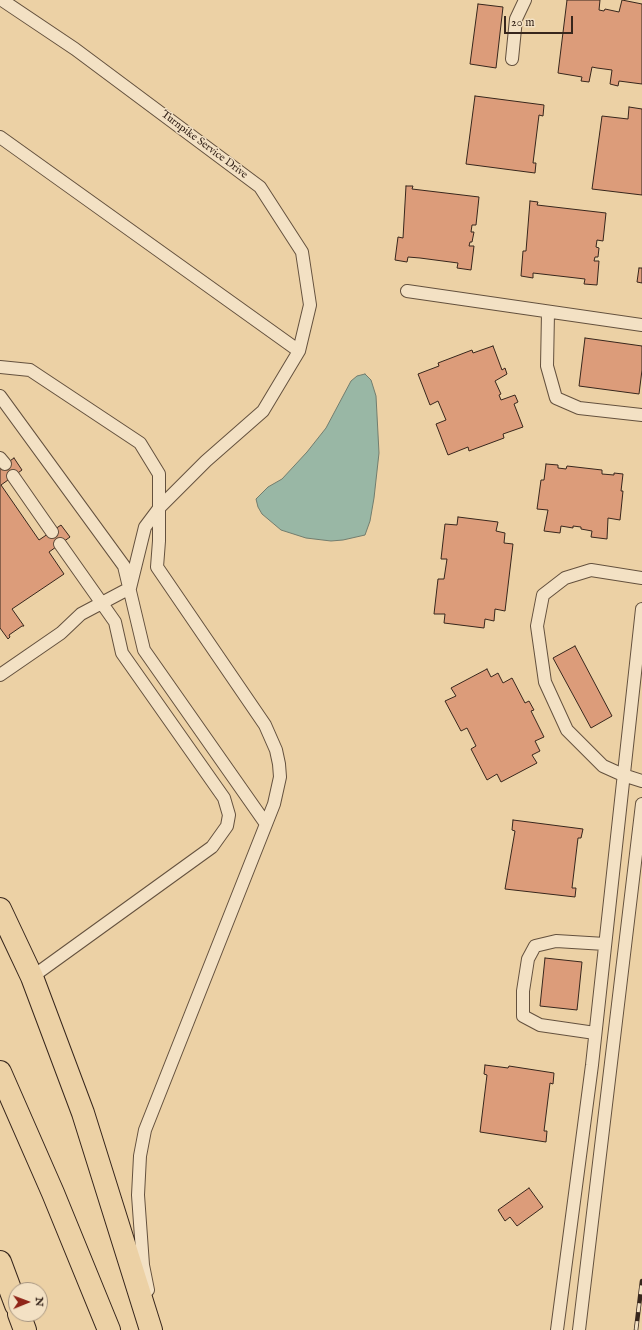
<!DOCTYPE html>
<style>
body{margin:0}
#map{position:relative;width:642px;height:1330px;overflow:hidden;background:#ecd1a5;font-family:"IM FELL English",serif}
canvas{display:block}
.north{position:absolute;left:8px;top:1282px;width:40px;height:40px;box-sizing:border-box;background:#f3e1c4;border:1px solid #a89681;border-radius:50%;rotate:89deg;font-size:11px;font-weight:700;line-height:16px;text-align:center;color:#37261c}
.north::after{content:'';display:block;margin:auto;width:14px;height:18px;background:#8f2418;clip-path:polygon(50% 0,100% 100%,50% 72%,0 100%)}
.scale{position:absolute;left:504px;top:16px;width:69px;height:18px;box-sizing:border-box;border:2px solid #37261c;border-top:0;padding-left:5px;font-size:12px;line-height:14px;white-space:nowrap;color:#37261c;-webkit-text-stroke:3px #f3e1c4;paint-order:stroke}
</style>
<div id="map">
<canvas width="642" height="1330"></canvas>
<div class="north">N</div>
<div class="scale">20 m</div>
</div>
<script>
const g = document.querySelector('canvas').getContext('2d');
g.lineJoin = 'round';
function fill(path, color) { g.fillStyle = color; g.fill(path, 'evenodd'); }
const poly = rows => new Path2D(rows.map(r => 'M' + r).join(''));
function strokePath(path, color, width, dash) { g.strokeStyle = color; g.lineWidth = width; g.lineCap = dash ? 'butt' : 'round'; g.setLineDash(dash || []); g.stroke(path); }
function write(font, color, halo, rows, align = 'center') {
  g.font = font + ' "IM FELL English",serif'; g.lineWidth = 3; g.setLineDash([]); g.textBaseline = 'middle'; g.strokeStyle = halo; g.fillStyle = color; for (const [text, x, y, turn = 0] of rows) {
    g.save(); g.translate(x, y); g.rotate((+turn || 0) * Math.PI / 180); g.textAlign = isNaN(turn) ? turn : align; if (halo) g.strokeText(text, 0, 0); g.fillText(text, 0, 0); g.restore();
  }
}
const water = poly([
 [365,374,371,380,376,396,379,453,374,498,370,521,365,535,343,540,331,541,306,538,281,530,262,514,258,507,256,499,268,487,282,479,307,452,326,428,351,381,357,376,365,374]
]);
const building = poly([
 [567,0,600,0,599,10,604,11,605,9,619,12,622,0,642,4,642,84,619,81,618,86,610,84,612,70,597,68,592,67,589,82,581,81,582,77,558,73,567,0],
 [478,4,503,7,496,68,470,64,478,4],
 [475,96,544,105,543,116,539,115,533,163,536,163,535,173,466,164,475,96],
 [629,107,642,109,642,195,592,189,602,116,628,119,629,107],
 [406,186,413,186,412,189,479,197,476,225,472,225,471,232,474,232,472,242,470,242,469,246,474,246,471,270,457,268,458,263,420,258,408,257,407,262,395,260,398,237,403,238,406,186],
 [530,201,538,202,537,205,606,213,603,241,597,240,596,247,599,248,598,257,595,257,594,261,599,261,597,285,584,284,585,279,533,273,533,278,521,276,523,251,526,251,530,201],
 [639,268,642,268,642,283,637,282,639,268],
 [585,338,642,346,642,370,639,394,579,386,585,338],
 [493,346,502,370,505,368,507,374,495,381,501,394,499,395,501,400,515,395,518,402,514,404,523,427,503,434,504,438,469,451,468,447,448,455,436,424,446,420,438,401,430,405,418,374,439,366,438,363,472,350,473,353,493,346],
 [14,458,22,470,1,485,39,540,61,525,70,537,49,552,64,574,12,609,24,626,22,626,9,635,10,637,8,639,0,628,0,468,14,458],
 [546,464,558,465,558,468,566,469,567,466,602,470,602,474,614,475,614,473,623,474,621,491,623,491,620,520,608,518,607,539,591,537,592,531,581,529,581,527,573,526,573,528,561,526,560,533,544,531,548,510,537,509,541,480,544,480,546,464],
 [458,517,498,522,496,531,505,533,504,543,513,544,505,611,495,609,494,621,485,619,484,628,444,623,445,614,434,614,438,579,444,579,447,559,441,559,445,524,457,525,458,517],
 [575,646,612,716,591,728,553,658,575,646],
 [487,669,491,677,498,673,503,683,512,678,525,703,529,701,534,710,531,711,544,737,535,741,540,751,532,755,537,763,501,782,497,774,487,780,471,749,476,746,467,728,461,731,445,701,456,696,451,688,487,669],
 [513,820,583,829,581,838,578,838,572,888,576,888,575,897,505,889,515,831,512,830,513,820],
 [545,958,582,962,577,1010,540,1006,545,958],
 [485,1065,508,1068,509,1066,554,1073,553,1084,550,1083,544,1131,547,1131,546,1142,480,1132,487,1075,484,1074,485,1065],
 [529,1188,543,1207,517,1226,510,1217,505,1221,498,1210,529,1188]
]);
const service = poly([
 [512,59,516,19,525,0],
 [0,137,299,351],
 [407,291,642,325],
 [548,313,547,366,556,398,579,408,642,415],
 [0,367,30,370,140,443,159,474,159,541,157,567,265,725,276,750,279,764,280,777,274,804,145,1130,140,1156,138,1195,143,1265,148,1290],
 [0,396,124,566,144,650,266,824],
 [0,458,5,464],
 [13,476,52,532],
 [642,578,591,570,565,578,543,595,537,626,545,682,567,730,603,766,623,775,642,781],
 [0,675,61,633,81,614,130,588,145,527,160,507,206,461,263,411,299,351,310,305,302,252,260,187,75,49,2,0],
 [32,977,212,847,227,826,229,815,224,798,122,653,115,622,60,544],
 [595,1033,540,1025,523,1016,523,991,528,959,535,946,556,941,605,944],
 [557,1330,592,1065,642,609],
 [579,1330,642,804]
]);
const motorway = poly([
 [0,909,32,977,83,1113,151,1330],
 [0,1072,53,1193,109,1330],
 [0,1262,16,1305],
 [19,1314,25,1330]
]);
const rail = poly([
 [636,1330,642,1281]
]);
const streetNames = [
 ["Turnpike Service Drive",204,145,37]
];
fill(water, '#99b7a5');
strokePath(water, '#727d6e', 1);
fill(building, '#dc9c7a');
strokePath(building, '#37261c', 1);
strokePath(service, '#64513e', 14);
strokePath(motorway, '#37261c', 24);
strokePath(service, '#f3e1c4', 12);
strokePath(motorway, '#ecd1a5', 22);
strokePath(rail, '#37261c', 4.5);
strokePath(rail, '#f3e1c4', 3, [9]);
write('11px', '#37261c', '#f3e1c4', streetNames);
</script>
